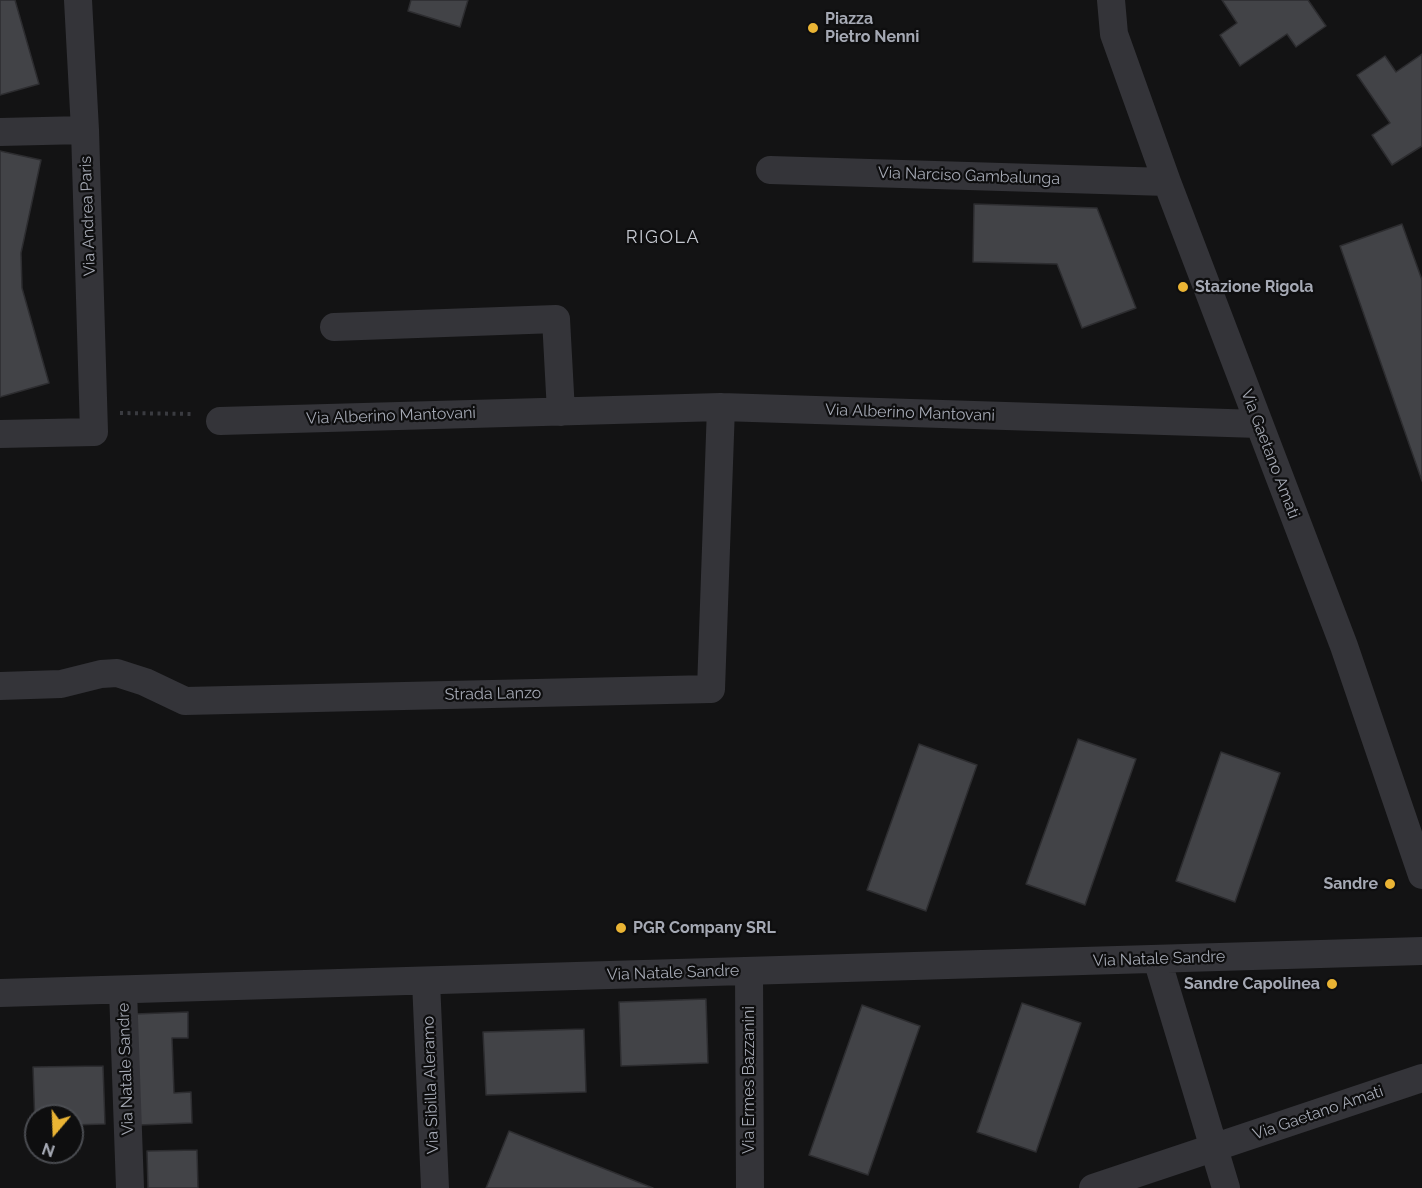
<!DOCTYPE html>
<style>
body{margin:0}
#map{position:relative;width:1422px;height:1188px;overflow:hidden;background:#131314;font-family:Raleway,sans-serif}
canvas{display:block}
.north{position:absolute;left:24px;top:1104px;width:60px;height:60px;box-sizing:border-box;background:#0e0e0f;border:2px solid #4a4c51;border-radius:50%;rotate:199deg;font-size:16px;font-weight:700;line-height:24px;text-align:center;color:#a5a9b4}
.north::after{content:'';display:block;margin:auto;width:21px;height:27px;background:#eab434;clip-path:polygon(50% 0,100% 100%,50% 72%,0 100%)}
</style>
<div id="map">
<canvas width="1422" height="1188"></canvas>
<div class="north">N</div>
</div>
<script>
const g = document.querySelector('canvas').getContext('2d');
g.lineJoin = 'round';
function fill(path, color) { g.fillStyle = color; g.fill(path, 'evenodd'); }
const poly = rows => new Path2D(rows.map(r => 'M' + r).join(''));
function strokePath(path, color, width, dash) { g.strokeStyle = color; g.lineWidth = width; g.lineCap = dash ? 'butt' : 'round'; g.setLineDash(dash || []); g.stroke(path); }
function write(font, color, halo, rows, align = 'center') {
  g.font = font + ' Raleway,sans-serif'; g.lineWidth = 4.5; g.setLineDash([]); g.textBaseline = 'middle'; g.strokeStyle = halo; g.fillStyle = color; for (const [text, x, y, turn = 0] of rows) {
    g.save(); g.translate(x, y); g.rotate((+turn || 0) * Math.PI / 180); g.textAlign = isNaN(turn) ? turn : align; if (halo) g.strokeText(text, 0, 0); g.fillText(text, 0, 0); g.restore();
  }
}
const building = poly([
 [0,0,15,0,39,84,0,95,0,0],
 [411,0,468,0,460,27,408,11,411,0],
 [1222,0,1308,0,1326,26,1296,47,1287,34,1240,66,1220,35,1237,23,1222,0],
 [1422,54,1422,146,1392,165,1372,135,1390,123,1357,75,1385,56,1396,72,1422,54],
 [0,151,41,160,21,253,22,288,49,383,0,397,0,151],
 [974,204,1097,208,1136,308,1082,328,1057,264,973,262,974,204],
 [1402,224,1422,280,1422,481,1340,246,1402,224],
 [1078,739,1136,759,1085,905,1026,884,1078,739],
 [919,744,977,765,926,911,867,890,919,744],
 [1221,752,1280,773,1235,902,1176,881,1221,752],
 [706,999,708,1063,621,1066,619,1002,706,999],
 [1022,1003,1081,1023,1036,1152,977,1132,1022,1003],
 [862,1005,920,1026,868,1175,809,1155,862,1005],
 [188,1012,188,1038,172,1038,174,1093,191,1092,192,1123,139,1125,135,1014,188,1012],
 [584,1029,586,1092,486,1095,483,1032,584,1029],
 [103,1066,105,1124,72,1125,72,1116,36,1116,35,1127,33,1067,103,1066],
 [509,1131,653,1188,486,1188,509,1131],
 [197,1150,198,1188,148,1188,147,1151,197,1150]
]);
const path = poly([
 [120,413,194,414]
]);
const minor = poly([
 [1111,0,1114,34,1167,182,1344,646,1422,875],
 [0,132,85,130],
 [770,170,1167,182],
 [334,327,556,319,561,412],
 [220,421,721,407,1259,424],
 [0,434,94,432,85,130,78,0],
 [0,686,61,684,101,674,117,673,145,682,185,701,711,689,721,407],
 [1157,959,1226,1188],
 [749,971,750,1188],
 [426,981,435,1188],
 [123,990,130,1188],
 [0,993,1422,951],
 [1093,1188,1422,1078]
]);
const markers = [
 [813,28,6,"#eab434"],
 [1183,287,6,"#eab434"],
 [1390,884,6,"#eab434"],
 [621,928,6,"#eab434"],
 [1332,984,6,"#eab434"]
];
const poiNames = [
 ["Piazza",825,19],
 ["Pietro Nenni",825,37],
 ["Stazione Rigola",1195,287],
 ["Sandre",1378,884,"right"],
 ["PGR Company SRL",633,928],
 ["Sandre Capolinea",1320,984,"right"]
];
const streetNames = [
 ["Via Narciso Gambalunga",969,176,2],
 ["Via Andrea Paris",88,216,-92],
 ["Via Alberino Mantovani",910,413,2],
 ["Via Alberino Mantovani",391,416,-2],
 ["Via Gaetano Amati",1270,454,69],
 ["Strada Lanzo",493,694,-1],
 ["Via Natale Sandre",1159,959,-2],
 ["Via Natale Sandre",673,973,-2],
 ["Via Natale Sandre",126,1069,-92],
 ["Via Ermes Bazzanini",749,1080,-90],
 ["Via Sibilla Aleramo",431,1085,-92],
 ["Via Gaetano Amati",1318,1113,-19]
];
const neighbourhoodNames = [
 ["RIGOLA",663,238]
];
fill(building, '#424347');
strokePath(building, '#2d2d30', 1.5);
strokePath(path, '#3a3b40', 4, [3, 4.5]);
strokePath(minor, '#343439', 28);
for (const [x, y, r, color] of markers) { const dot = new Path2D(); dot.arc(x, y, r, 0, 2 * Math.PI); g.fillStyle = color; g.fill(dot); strokePath(dot, '#0e0e0f', 2); }
write('bold 16px', '#a5a9b4', '#0e0e0f', poiNames, 'left');
write('16px', '#a5a9b4', '#0e0e0f', streetNames);
g.letterSpacing = '1.5px';
write('18px', '#c5c8d0', '#0e0e0f', neighbourhoodNames);
g.letterSpacing = '0px';
</script>
